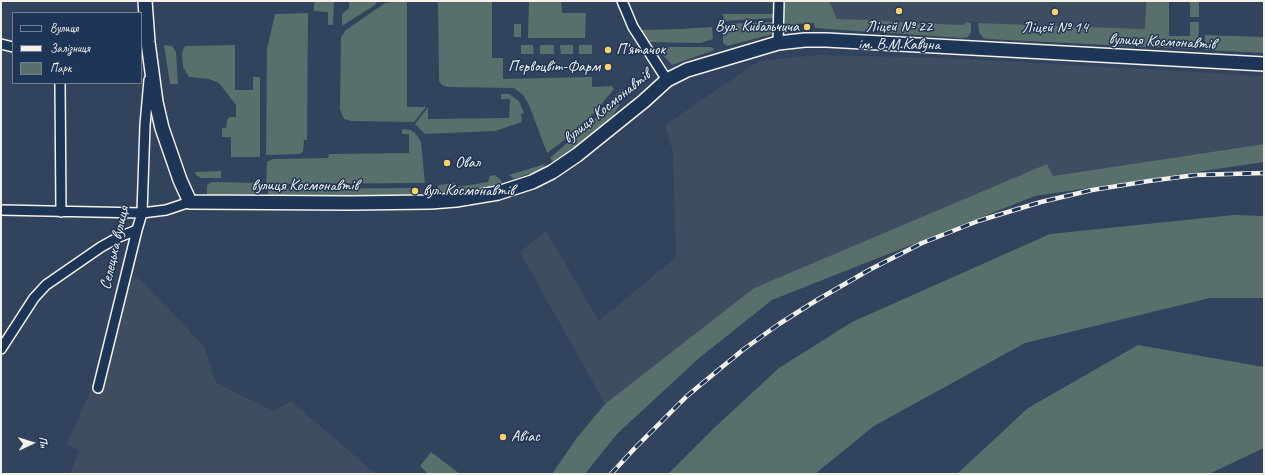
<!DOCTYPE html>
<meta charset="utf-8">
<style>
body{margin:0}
#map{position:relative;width:1265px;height:475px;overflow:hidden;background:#31435d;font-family:Caveat,sans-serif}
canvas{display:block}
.frame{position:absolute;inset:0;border:2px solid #f4f1e8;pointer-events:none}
.legend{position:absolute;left:12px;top:12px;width:130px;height:72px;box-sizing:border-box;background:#1d3557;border:1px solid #738091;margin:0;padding:5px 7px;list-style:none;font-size:12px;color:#f4f1e8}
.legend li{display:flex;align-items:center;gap:8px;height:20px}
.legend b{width:20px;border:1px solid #738091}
.north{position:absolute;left:12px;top:423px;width:40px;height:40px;-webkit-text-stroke:3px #1d3557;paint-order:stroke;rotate:86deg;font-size:11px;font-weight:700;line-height:16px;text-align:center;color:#f4f1e8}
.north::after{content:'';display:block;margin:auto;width:14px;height:18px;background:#f4f1e8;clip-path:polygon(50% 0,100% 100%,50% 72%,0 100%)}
</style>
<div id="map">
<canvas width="1265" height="475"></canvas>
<div class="frame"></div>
<ul class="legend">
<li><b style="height:5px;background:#1d3557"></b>Вулиця</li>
<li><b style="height:5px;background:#f4f1e8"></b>Залізниця</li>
<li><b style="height:11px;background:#586f6b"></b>Парк</li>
</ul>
<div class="north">Пн</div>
</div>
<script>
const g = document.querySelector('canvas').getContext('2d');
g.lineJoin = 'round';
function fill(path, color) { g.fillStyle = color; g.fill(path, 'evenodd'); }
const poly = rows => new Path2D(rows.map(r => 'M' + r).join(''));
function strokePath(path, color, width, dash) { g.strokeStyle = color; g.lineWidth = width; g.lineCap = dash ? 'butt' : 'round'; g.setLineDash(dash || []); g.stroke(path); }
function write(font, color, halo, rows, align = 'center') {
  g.font = font + ' Caveat,sans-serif'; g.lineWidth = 3; g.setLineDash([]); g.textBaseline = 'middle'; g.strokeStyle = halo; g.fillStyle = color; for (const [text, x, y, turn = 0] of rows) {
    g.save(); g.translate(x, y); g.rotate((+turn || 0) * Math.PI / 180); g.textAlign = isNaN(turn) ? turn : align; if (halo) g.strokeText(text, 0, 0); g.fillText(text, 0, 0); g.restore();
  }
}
const built = poly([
 [829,1,1146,1,1145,29,984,23,966,22,963,25,892,22,887,21,837,19],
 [817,55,947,58,1264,76,1264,144,1053,176,1047,164,754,288,632,385,605,404,520,252,546,231,599,321,676,257,673,153,665,125,759,61],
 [136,278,142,281,204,346,216,383,273,411,291,401,376,474,70,474,79,450,67,444,92,388,104,387,121,313,130,283,133,279]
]);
const green = poly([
 [314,1,334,1,333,25,328,25,328,12,314,11],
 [349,1,378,1,375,5,342,26,342,14,349,8],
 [401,1,407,1,407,107,426,107,414,122,351,121,344,119,340,109,341,37,346,30,385,3],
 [438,1,492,1,492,58,503,58,503,79,592,77,592,87,612,86,614,89,597,110,571,135,547,153,529,105,523,95,514,88,447,87,442,85,439,81],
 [529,1,561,1,562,13,586,13,585,38,528,38],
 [781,1,829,1,837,19,870,20,870,32,815,28,814,23,796,24,792,30,781,31],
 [1146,1,1169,1,1169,36,1190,36,1190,22,1199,22,1198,49,1145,47,988,39,983,38,979,32,978,23,1145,29],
 [1190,1,1199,1,1199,17,1190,17],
 [308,13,307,140,304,140,303,152,300,154,266,155,267,49,275,14],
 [723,14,773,14,773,18,724,21],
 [878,20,893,22,963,25,966,22,971,23,971,32,968,37,962,38,877,32],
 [773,22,773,34,727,46,723,43,723,24],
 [514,24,521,24,521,37,514,37],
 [712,27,713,39,701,43,647,42,640,32,643,30,680,29],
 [1205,35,1264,37,1264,53,1205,50],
 [164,45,172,46,176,52,178,84,170,84],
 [235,45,235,90,253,90,253,77,260,77,260,157,231,157,231,137,222,137,222,128,226,128,227,120,230,117,236,117,236,105,219,83,209,79,189,77,183,67,182,54,184,47,187,46],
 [521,45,533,45,534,54,521,54],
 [540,45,554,45,554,54,540,54],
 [560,45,573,45,573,54,561,54],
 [579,45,592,45,592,54,579,54],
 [661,47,711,47,714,49,712,51,672,65,660,52,659,50],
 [624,89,619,106,612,117,573,149,555,162,552,161,550,158,602,112,616,95],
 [501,94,509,94,519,101,524,113,521,114,522,122,495,131,425,134,415,124,428,107,428,119,509,118,510,99,501,99],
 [402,129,411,130,416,134,421,142,425,183,266,184,267,162,273,159,328,158,329,154,409,153,409,134,402,134],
 [1264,144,1264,162,1035,196,772,300,698,359,617,434,585,474,552,474,576,439,605,404,754,288,1047,164,1053,176],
 [545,164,542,169,517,178,514,179,509,175],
 [221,171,221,178,201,178,196,175,195,172],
 [495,175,501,180,502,183,468,191,438,195,436,194,436,190,439,185,455,183,457,187,488,182,490,176],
 [212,182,261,183,261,191,259,194,255,196,207,195,207,185],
 [414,188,414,196,274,196,268,194,267,189],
 [1234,215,1264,216,1264,298,1210,298,1025,343,874,426,815,474,668,474,712,430,779,368,852,322,1050,234],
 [1138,345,1264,367,1264,448,1209,474,957,474,1028,408],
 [431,452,460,474,428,474,420,466]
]);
const street = poly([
 [622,1,633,27,667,80],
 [778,43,779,1],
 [1,44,13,47],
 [60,83,61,212],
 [1,210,142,213,166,210,190,202],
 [1,349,34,298,46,285,101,247,119,237,137,230,142,213,145,125,149,80],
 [98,388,138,226]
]);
const secondary = poly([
 [145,1,148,42,156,102,162,128,180,180,190,202,350,203,431,202,456,200,498,193,532,182,552,172,577,155,644,101,667,80,687,70,778,43,805,40,826,40,1264,64]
]);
const rail = poly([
 [611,474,634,449,687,396,716,372,744,349,779,324,817,300,869,270,922,243,978,221,1041,202,1092,190,1149,181,1195,175,1264,173]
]);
const markers = [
 [899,11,4,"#ffd166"],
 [1055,12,4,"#ffd166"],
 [807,27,4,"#ffd166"],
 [608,50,4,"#ffd166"],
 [608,67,4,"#ffd166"],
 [447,163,4,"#ffd166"],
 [415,191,4,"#ffd166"],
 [503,437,4,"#ffd166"]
];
const poiNames = [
 ["Вул. Кибальчича",799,27,"right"],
 ["Ліцей № 22",899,27,"center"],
 ["ім. В.М.Кавуна",899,45,"center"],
 ["Ліцей № 14",1055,28,"center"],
 ["П'ятачок",616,50],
 ["Первоцвіт-Фарм",600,67,"right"],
 ["Овал",455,163],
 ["вул. Космонавтів",423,191],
 ["Авіас",511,437]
];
const streetNames = [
 ["вулиця Космонавтів",1162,42,3],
 ["вулиця Космонавтів",607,107,-39],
 ["вулиця Космонавтів",305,186],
 ["Селецька вулиця",115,248,-77]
];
fill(built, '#3f4d61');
fill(green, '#586f6b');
strokePath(street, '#f4f1e8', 12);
strokePath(secondary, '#f4f1e8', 16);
strokePath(street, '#1d3557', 9);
strokePath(secondary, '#1d3557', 13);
strokePath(rail, '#f4f1e8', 4.5);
strokePath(rail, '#1d3557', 3, [9]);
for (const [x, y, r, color] of markers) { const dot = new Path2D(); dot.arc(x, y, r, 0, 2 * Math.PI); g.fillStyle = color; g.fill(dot); strokePath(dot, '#1d3557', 1.5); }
write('16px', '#f4f1e8', '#1d3557', poiNames, 'left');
write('16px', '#f4f1e8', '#1d3557', streetNames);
</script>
